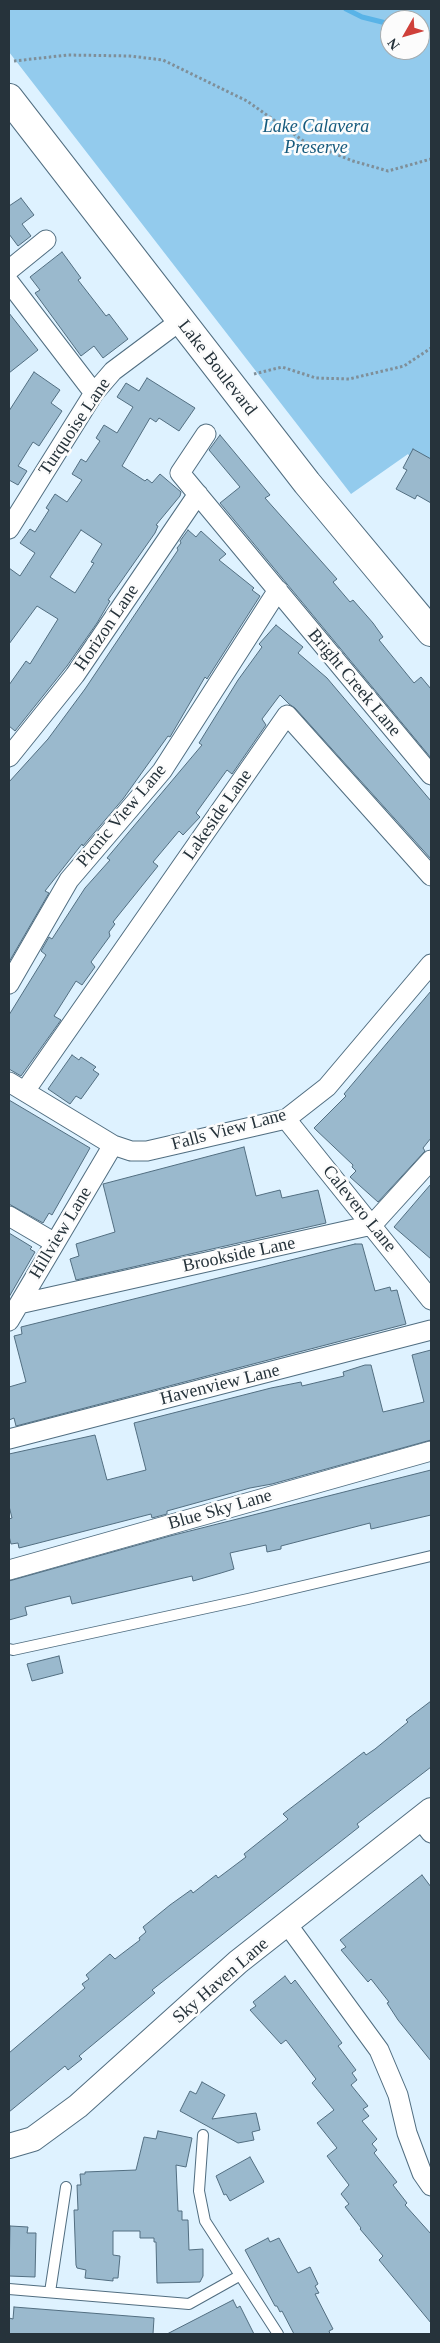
<!DOCTYPE html>
<style>
body{margin:0}
#map{position:relative;width:440px;height:2343px;overflow:hidden;background:#def2ff;font-family:Georgia,serif}
canvas{display:block}
.frame{position:absolute;inset:0;border:10px solid #26333b;pointer-events:none}
.north{position:absolute;left:380px;top:10px;width:50px;height:50px;box-sizing:border-box;background:#fcfcfc;border:1px solid #a6acaf;border-radius:50%;rotate:232deg;font-size:14px;font-weight:700;line-height:20px;text-align:center;color:#26333b}
.north::after{content:'';display:block;margin:auto;width:18px;height:22px;background:#cf403a;clip-path:polygon(50% 0,100% 100%,50% 72%,0 100%)}
</style>
<div id="map">
<canvas width="440" height="2343"></canvas>
<div class="frame"></div>
<div class="north">N</div>
</div>
<script>
const g = document.querySelector('canvas').getContext('2d');
g.lineJoin = 'round';
function fill(path, color) { g.fillStyle = color; g.fill(path, 'evenodd'); }
const poly = rows => new Path2D(rows.map(r => 'M' + r).join(''));
function strokePath(path, color, width, dash) { g.strokeStyle = color; g.lineWidth = width; g.lineCap = dash ? 'butt' : 'round'; g.setLineDash(dash || []); g.stroke(path); }
function write(font, color, halo, rows, align = 'center') {
  g.font = font + ' Georgia,serif'; g.lineWidth = 5; g.setLineDash([]); g.textBaseline = 'middle'; g.strokeStyle = halo; g.fillStyle = color; for (const [text, x, y, turn = 0] of rows) {
    g.save(); g.translate(x, y); g.rotate((+turn || 0) * Math.PI / 180); g.textAlign = isNaN(turn) ? turn : align; if (halo) g.strokeText(text, 0, 0); g.fillText(text, 0, 0); g.restore();
  }
}
const green = poly([
 [9,9,431,9,431,486,408,454,351,494,9,52],
 [390,20,420,20,420,50,390,50]
]);
const stream = poly([
 [346,9,362,17,390,24],
 [420,31,431,33]
]);
const building = poly([
 [21,198,34,215,22,224,31,236,18,246,9,234,9,206,21,198],
 [62,252,81,278,78,280,106,316,109,314,128,339,103,358,94,346,81,356,35,293,40,290,30,277,62,252],
 [9,313,38,350,9,373,9,313],
 [34,372,60,390,51,403,62,411,39,446,33,442,18,466,27,471,18,485,9,480,9,411,34,372],
 [147,378,195,408,179,431,159,418,156,422,150,418,122,466,145,481,147,479,152,483,160,474,181,492,180,496,156,525,158,526,155,533,108,600,110,601,97,623,67,666,15,731,9,726,9,685,26,661,30,664,58,619,37,606,9,644,9,568,20,576,35,553,20,543,30,529,35,532,49,510,46,508,55,494,67,502,82,480,72,474,81,459,86,462,100,441,96,438,104,425,117,433,133,407,117,397,126,383,139,391,147,378],
 [81,530,102,544,91,562,94,563,75,593,50,577,81,530],
 [220,435,270,495,265,498,337,579,333,582,350,602,353,600,373,623,383,637,379,640,414,683,421,677,431,689,431,758,220,503,240,487,209,450,220,435],
 [413,449,431,459,431,503,417,495,415,499,396,489,407,470,403,468,413,449],
 [188,530,196,537,201,531,226,554,219,560,254,588,252,590,260,596,207,679,205,677,170,737,168,736,123,799,83,846,82,844,45,891,49,893,9,962,9,782,48,739,85,689,178,550,177,548,181,543,180,541,188,530],
 [276,625,303,647,298,653,327,678,431,801,431,859,295,708,289,704,280,695,262,719,266,725,232,774,227,770,196,813,200,817,183,835,179,831,153,862,158,866,113,922,115,924,109,932,110,936,91,962,95,967,82,985,76,981,54,1016,61,1020,21,1076,9,1069,9,1015,46,955,41,951,49,937,52,939,85,888,110,860,107,858,202,745,199,743,238,680,262,647,259,644,276,625],
 [431,991,431,1138,423,1148,425,1151,378,1202,350,1177,356,1171,352,1167,353,1165,314,1128,346,1096,344,1094,431,991],
 [72,1055,79,1060,81,1057,96,1067,93,1070,99,1074,81,1099,76,1096,70,1104,48,1089,72,1055],
 [9,1100,90,1148,52,1215,49,1213,43,1223,9,1204,9,1100],
 [244,1147,256,1196,280,1190,282,1198,318,1190,326,1223,76,1280,70,1259,79,1256,76,1244,115,1232,103,1184,244,1147],
 [431,1184,431,1259,394,1227,431,1184],
 [9,1233,32,1247,30,1249,35,1252,9,1297,9,1233],
 [355,1244,362,1244,375,1291,390,1287,391,1291,397,1290,406,1324,16,1426,14,1418,9,1420,9,1387,26,1382,14,1336,22,1334,21,1327,355,1244],
 [431,1350,431,1440,272,1484,250,1488,167,1511,167,1514,152,1518,151,1514,19,1548,18,1543,11,1544,9,1536,9,1519,12,1518,9,1506,9,1454,95,1435,107,1480,146,1470,134,1423,271,1388,301,1382,302,1386,344,1376,343,1372,365,1365,371,1365,383,1412,400,1408,424,1402,412,1355,431,1350],
 [431,1470,431,1515,371,1529,370,1523,281,1546,281,1549,267,1552,266,1545,230,1553,234,1569,221,1573,193,1581,192,1576,72,1604,70,1596,25,1607,27,1615,9,1620,9,1581,170,1536,431,1470],
 [59,1656,63,1673,32,1681,27,1664,59,1656],
 [431,1701,431,1767,357,1824,359,1827,152,1990,155,1993,79,2056,82,2059,68,2070,65,2066,9,2112,9,2053,85,1988,82,1984,89,1979,86,1975,110,1954,115,1959,140,1940,139,1938,146,1932,143,1927,170,1905,191,1890,193,1893,216,1875,218,1878,246,1857,244,1854,288,1819,283,1814,364,1752,366,1755,375,1749,408,1722,406,1720,431,1701],
 [422,1875,431,1887,431,2061,398,2020,387,2003,389,2002,371,1979,368,1982,341,1950,346,1947,340,1940,422,1875],
 [285,1976,291,1984,295,1980,342,2043,338,2046,356,2070,352,2073,357,2080,351,2085,368,2106,363,2109,369,2116,362,2121,377,2139,372,2144,377,2150,374,2153,397,2182,393,2185,407,2203,405,2205,431,2234,431,2323,379,2260,383,2256,360,2229,361,2228,345,2207,349,2204,341,2194,349,2185,327,2156,337,2148,317,2123,334,2110,312,2083,316,2079,286,2040,281,2044,250,2010,256,2006,253,2002,285,1976],
 [202,2082,225,2095,212,2119,256,2113,260,2130,252,2132,254,2140,238,2143,180,2111,190,2091,196,2094,202,2082],
 [158,2131,192,2138,186,2167,176,2165,178,2211,182,2211,182,2220,188,2220,189,2250,203,2249,203,2276,200,2282,157,2283,156,2242,154,2242,154,2238,140,2238,140,2231,113,2231,113,2255,120,2256,118,2278,113,2278,113,2281,85,2278,86,2270,77,2268,76,2265,74,2210,78,2210,77,2185,81,2185,80,2174,85,2174,85,2172,136,2170,144,2137,156,2139,158,2131],
 [250,2157,264,2182,230,2201,226,2194,224,2195,216,2176,250,2157],
 [10,2226,28,2227,27,2233,36,2233,35,2277,9,2276,10,2226],
 [268,2238,270,2242,279,2238,298,2273,310,2267,318,2284,315,2286,319,2293,315,2294,333,2329,329,2331,330,2334,294,2334,282,2311,280,2312,277,2306,275,2306,245,2250,268,2238],
 [233,2300,237,2308,240,2306,254,2334,167,2334,233,2300],
 [14,2307,154,2318,153,2334,9,2334,9,2318,13,2319,14,2307]
]);
const path = poly([
 [14,61,68,55,130,56,163,60,247,101,305,142,353,161,388,171,431,159],
 [254,374,282,367,316,378,349,379,404,366,431,348]
]);
const service = poly([
 [9,1649,13,1650,248,1599,431,1556],
 [203,2135,199,2191,205,2221,278,2334],
 [9,2289,189,2304,239,2276],
 [50,2292,66,2187]
]);
const minor = poly([
 [9,270,46,240],
 [9,282,94,393],
 [206,434,180,473,431,775],
 [9,529,94,393,113,371,180,321],
 [9,757,75,675,198,494],
 [9,984,69,880,162,771,278,590],
 [9,1082,113,1145,131,1151,147,1151,286,1119,327,1087,431,964],
 [25,1091,287,715,431,876],
 [286,1119,431,1300],
 [9,1216,55,1243],
 [19,1304,372,1225,431,1160],
 [9,1321,113,1145],
 [9,1439,431,1330],
 [9,1570,431,1451],
 [420,1819,431,1833],
 [287,1924,379,2050,398,2095,407,2133,422,2173,431,2186]
]);
const tertiary = poly([
 [9,2146,33,2139,78,2106,238,1962,431,1810]
]);
const secondary = poly([
 [9,98,307,483,431,632]
]);
const parkNames = [
 ["Lake Calavera",316,127],
 ["Preserve",316,148]
];
const streetNames = [
 ["Lake Boulevard",217,368,52],
 ["Turquoise Lane",75,427,-56],
 ["Horizon Lane",107,628,-56],
 ["Bright Creek Lane",354,683,50],
 ["Lakeside Lane",218,815,-55],
 ["Picnic View Lane",122,816,-50],
 ["Falls View Lane",229,1130,-15],
 ["Calevero Lane",359,1209,51],
 ["Hillview Lane",61,1233,-59],
 ["Brookside Lane",239,1255,-12],
 ["Havenview Lane",220,1385,-14],
 ["Blue Sky Lane",220,1510,-16],
 ["Sky Haven Lane",221,1981,-41]
];
fill(green, '#93cbed');
strokePath(stream, '#59b3e7', 5);
fill(building, '#9ab9cd');
strokePath(building, '#526e81', 1);
strokePath(service, '#516e81', 12);
strokePath(minor, '#516e81', 21);
strokePath(tertiary, '#516e81', 26);
strokePath(secondary, '#516e81', 30);
strokePath(path, '#7f8f99', 3, [2.5, 2.5]);
strokePath(service, '#fff', 10);
strokePath(minor, '#fff', 19);
strokePath(tertiary, '#fff', 24);
strokePath(secondary, '#fff', 28);
write('italic 18px', '#155a7d', '#fcfcfc', parkNames);
write('18px', '#26333b', '#fcfcfc', streetNames);
</script>
